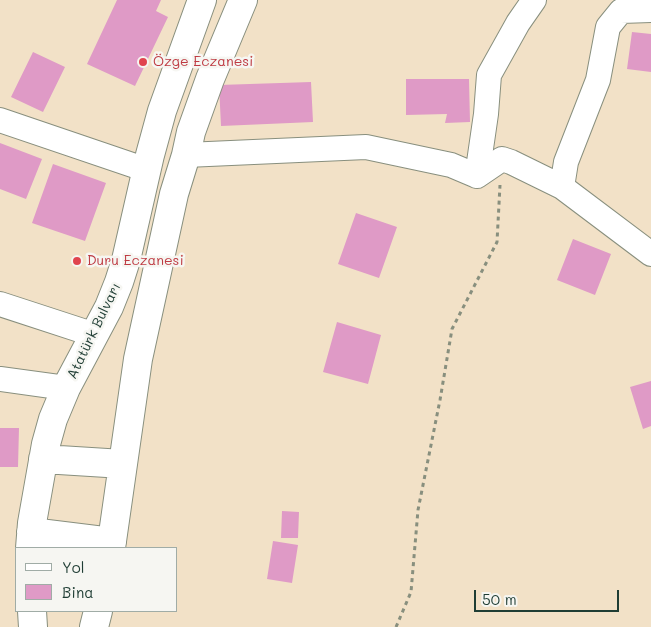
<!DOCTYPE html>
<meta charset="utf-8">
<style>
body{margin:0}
#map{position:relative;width:651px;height:627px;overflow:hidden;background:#f2e1c7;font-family:Mali,sans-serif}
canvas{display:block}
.legend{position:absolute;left:15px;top:547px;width:162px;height:65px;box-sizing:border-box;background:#f6f6f2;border:1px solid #a0aca6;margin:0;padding:6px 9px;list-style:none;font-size:15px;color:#1f3d34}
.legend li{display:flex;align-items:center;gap:10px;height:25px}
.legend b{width:25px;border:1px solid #a0aca6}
.scale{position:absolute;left:474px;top:590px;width:145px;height:22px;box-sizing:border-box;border:2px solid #1f3d34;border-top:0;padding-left:6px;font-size:15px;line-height:18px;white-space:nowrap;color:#1f3d34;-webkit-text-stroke:4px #f6f6f2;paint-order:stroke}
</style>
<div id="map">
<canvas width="651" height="627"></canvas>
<ul class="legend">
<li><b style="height:6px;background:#fff"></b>Yol</li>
<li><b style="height:14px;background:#df9ac6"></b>Bina</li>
</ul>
<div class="scale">50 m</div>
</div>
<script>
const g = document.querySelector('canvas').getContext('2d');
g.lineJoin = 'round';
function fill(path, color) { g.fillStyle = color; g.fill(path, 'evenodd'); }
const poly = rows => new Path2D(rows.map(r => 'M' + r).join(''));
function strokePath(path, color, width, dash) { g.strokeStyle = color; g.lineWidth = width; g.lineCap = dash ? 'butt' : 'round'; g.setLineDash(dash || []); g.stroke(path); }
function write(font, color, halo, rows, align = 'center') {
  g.font = font + ' Mali,sans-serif'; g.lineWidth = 5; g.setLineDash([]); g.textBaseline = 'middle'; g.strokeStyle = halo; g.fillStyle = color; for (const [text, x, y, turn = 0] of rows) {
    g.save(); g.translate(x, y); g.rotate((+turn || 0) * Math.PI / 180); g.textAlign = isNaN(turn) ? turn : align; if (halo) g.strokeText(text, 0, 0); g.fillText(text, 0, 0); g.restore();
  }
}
const building = poly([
 [117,0,161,0,156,11,168,17,135,86,87,64],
 [632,32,651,34,651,72,627,69],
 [33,52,65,67,43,112,11,97],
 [406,79,469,79,470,122,445,123,447,114,406,115],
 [311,82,313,122,221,126,219,85],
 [0,143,42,159,26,199,0,189],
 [53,164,106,183,85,241,32,223],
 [356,213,397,227,379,278,338,264],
 [573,239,611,254,595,295,557,280],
 [337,322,381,335,368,384,323,372],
 [651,381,651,426,643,429,630,387],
 [0,428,19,428,18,467,0,467],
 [282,511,299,512,298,538,281,538],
 [273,541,298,545,292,583,267,579]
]);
const path = poly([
 [396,627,411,592,418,510,440,400,452,329,497,242,500,185]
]);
const minor = poly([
 [0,120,147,170],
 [186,155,366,147,451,165,477,176,502,159,511,162,562,187,651,254],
 [477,176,486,114,489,75,518,23,534,0],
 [562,187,566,162,598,80,608,27,621,11,651,10],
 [0,304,95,335],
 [0,379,66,388]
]);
const highway = poly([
 [43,459,123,464],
 [31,532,112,542],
 [30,548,32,523,46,444,53,419,66,388,109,307,119,282,126,260,150,155,162,111,202,0],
 [111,548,138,359,174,194,186,155,191,132,210,79,243,0],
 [32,611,33,627],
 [94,627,98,611]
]);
const markers = [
 [143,62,5,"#e0444e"],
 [77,261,5,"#e0444e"]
];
const healthNames = [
 ["Özge Eczanesi",153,62],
 ["Duru Eczanesi",87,261]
];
const streetNames = [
 ["Atatürk Bulvarı",94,331,-64]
];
fill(building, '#df9ac6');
strokePath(minor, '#888f7e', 26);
strokePath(highway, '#888f7e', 30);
strokePath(path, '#888f7e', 3, [4, 4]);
strokePath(minor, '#fff', 24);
strokePath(highway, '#fff', 28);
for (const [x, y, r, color] of markers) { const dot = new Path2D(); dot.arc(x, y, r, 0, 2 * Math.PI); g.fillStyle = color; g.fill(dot); strokePath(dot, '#f6f6f2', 2); }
write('14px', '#be3a42', '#f6f6f2', healthNames, 'left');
write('14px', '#1f3d34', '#f6f6f2', streetNames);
</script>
